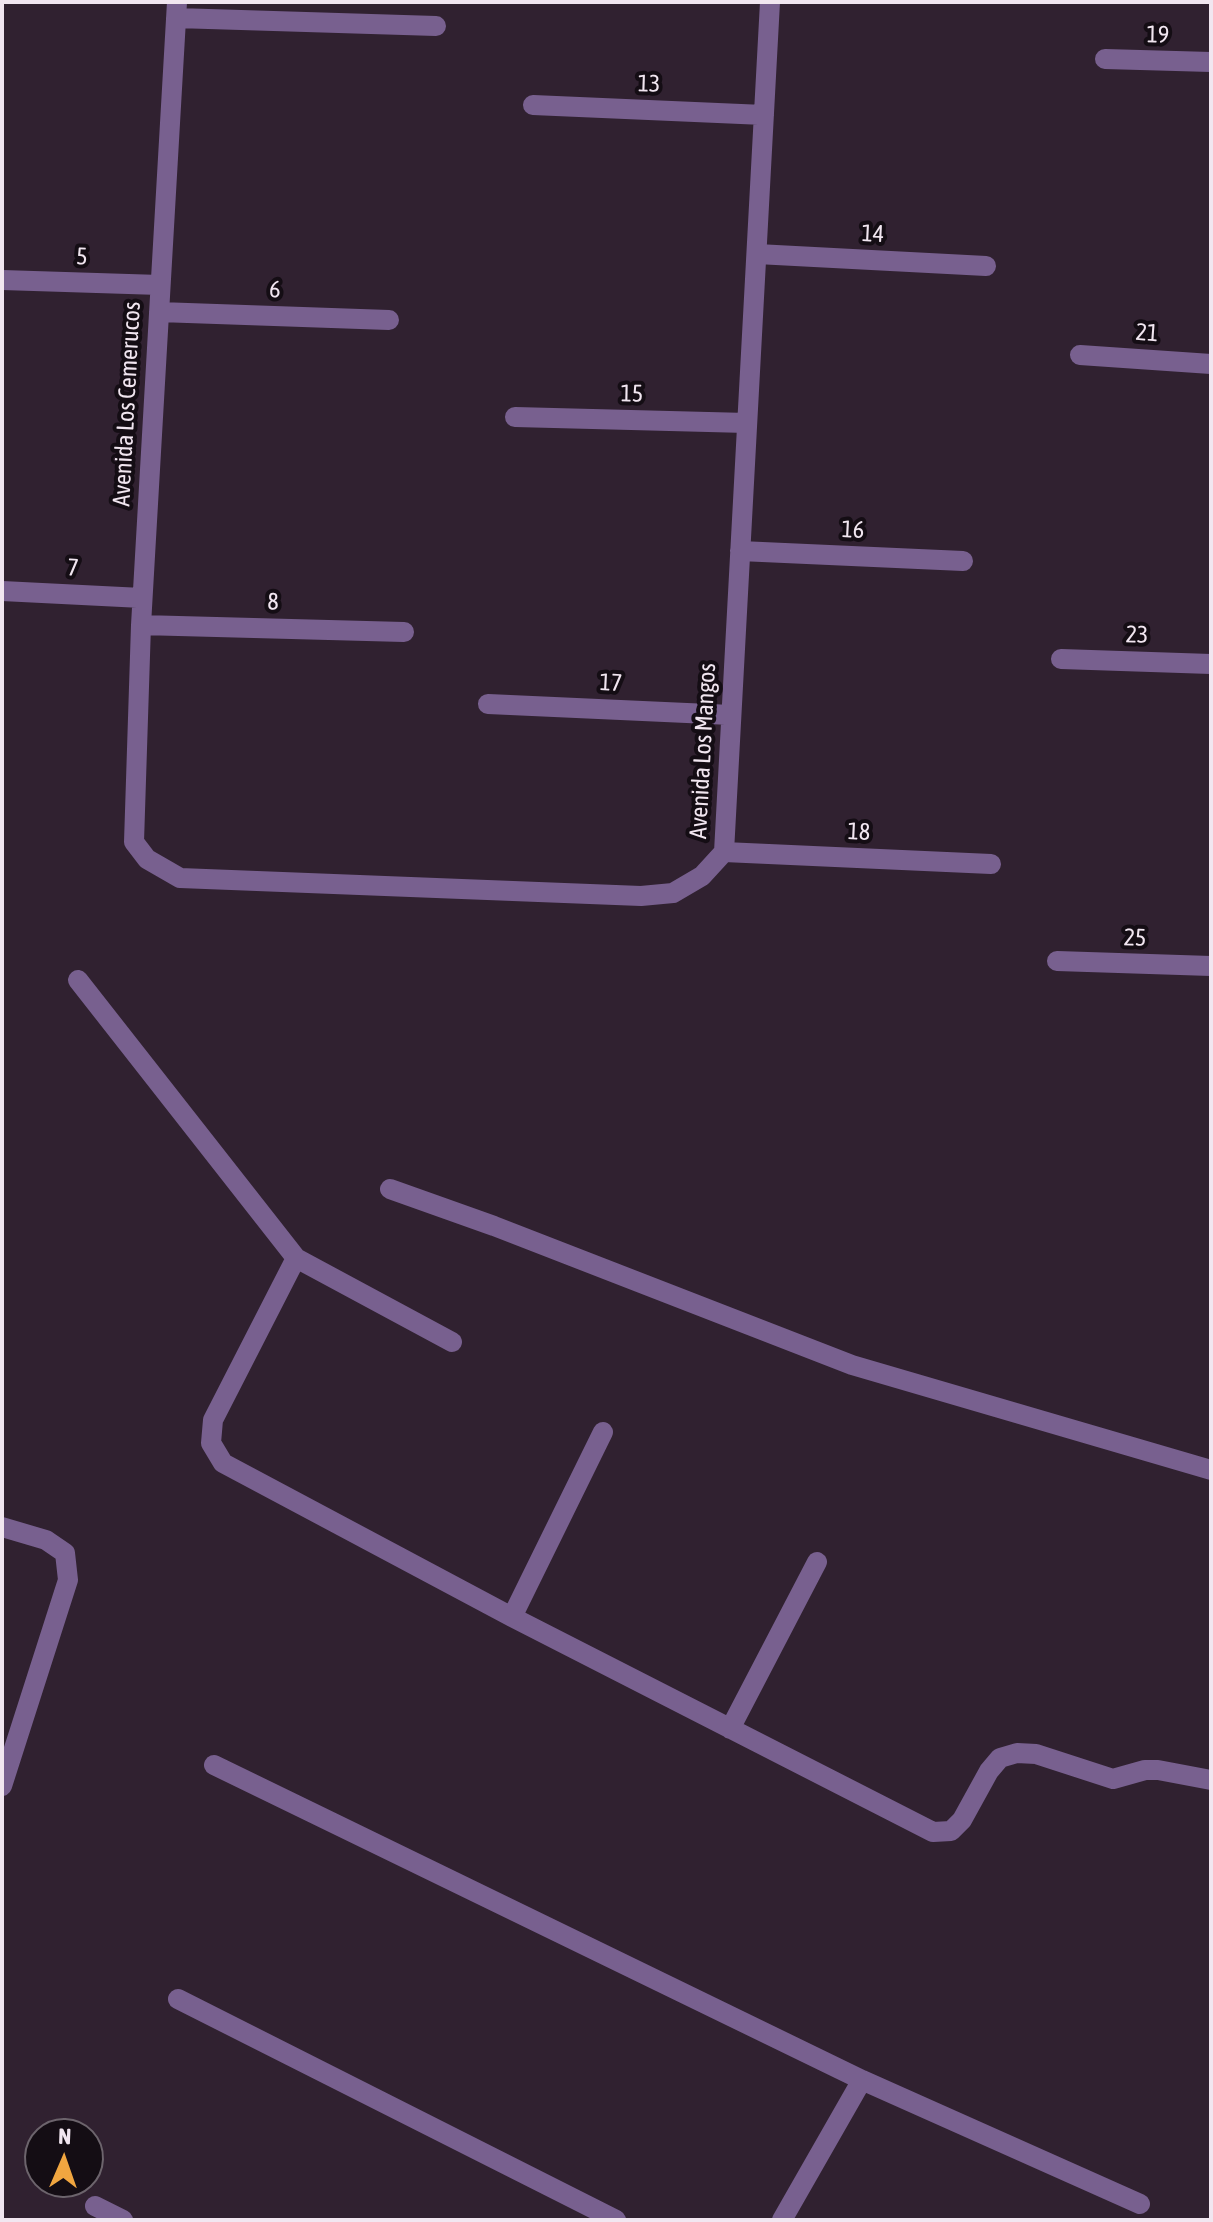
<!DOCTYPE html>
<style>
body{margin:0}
#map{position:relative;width:1213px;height:2222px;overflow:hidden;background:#302130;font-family:"Asap Condensed",sans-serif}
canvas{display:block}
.frame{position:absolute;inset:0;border:4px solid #f1e6f0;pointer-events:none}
.north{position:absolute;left:24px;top:2118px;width:80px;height:80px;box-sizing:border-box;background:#140d14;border:2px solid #6c646c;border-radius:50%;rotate:2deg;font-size:22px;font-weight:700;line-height:32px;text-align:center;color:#f1e6f0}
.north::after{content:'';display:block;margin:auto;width:28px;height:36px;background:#f1a640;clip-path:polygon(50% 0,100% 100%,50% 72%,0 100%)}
</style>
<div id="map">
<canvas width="1213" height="2222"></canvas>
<div class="frame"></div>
<div class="north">N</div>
</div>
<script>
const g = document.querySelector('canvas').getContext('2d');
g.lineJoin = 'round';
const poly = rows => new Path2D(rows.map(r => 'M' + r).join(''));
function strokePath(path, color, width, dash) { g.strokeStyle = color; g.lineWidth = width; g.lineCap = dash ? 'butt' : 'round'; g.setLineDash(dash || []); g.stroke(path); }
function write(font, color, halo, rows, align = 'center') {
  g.font = font + ' "Asap Condensed",sans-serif'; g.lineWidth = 8; g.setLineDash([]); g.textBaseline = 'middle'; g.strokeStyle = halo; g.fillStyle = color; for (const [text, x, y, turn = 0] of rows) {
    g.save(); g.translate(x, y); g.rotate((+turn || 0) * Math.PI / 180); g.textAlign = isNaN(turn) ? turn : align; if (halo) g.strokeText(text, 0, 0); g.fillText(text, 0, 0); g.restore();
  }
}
const street = poly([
 [177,2,141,625,134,842,147,859,180,878,641,896,673,893,702,876,724,852,770,2],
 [176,18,436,26],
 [1105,59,1211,62],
 [533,105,764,115],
 [757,254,986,266],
 [2,280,160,285],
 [159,312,389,320],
 [1080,355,1211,364],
 [515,417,747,423],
 [740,551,963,561],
 [2,591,142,598],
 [141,625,404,632],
 [1061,659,1211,664],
 [488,704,731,715],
 [724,852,991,864],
 [1057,961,1211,966],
 [78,980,296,1258],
 [390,1189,494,1226,852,1365,1211,1470],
 [452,1342,296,1258,213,1420,211,1443,223,1463,512,1617,933,1832,951,1831,962,1820,989,1771,1000,1758,1017,1753,1036,1754,1113,1779,1145,1770,1158,1770,1211,1780],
 [2,1527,46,1540,65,1553,68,1580,2,1786],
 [512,1617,603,1432],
 [730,1729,817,1562],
 [214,1765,862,2080,1140,2204],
 [178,1999,616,2220],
 [95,2206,123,2220],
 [782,2220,862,2080]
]);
const streetNames = [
 ["19",1158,35,1],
 ["13",649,84,2],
 ["14",873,234,3],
 ["5",82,257,2],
 ["6",275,290,2],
 ["21",1147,333,4],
 ["15",632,394,1],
 ["Avenida Los Cemerucos",127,404,-87],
 ["16",853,530,3],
 ["7",73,568,3],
 ["8",273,602,1],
 ["23",1137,635,2],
 ["17",611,683,3],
 ["Avenida Los Mangos",703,751,-87],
 ["18",859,832,3],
 ["25",1135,938,2]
];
strokePath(street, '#78608f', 20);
write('24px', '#f1e6f0', '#140d14', streetNames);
</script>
